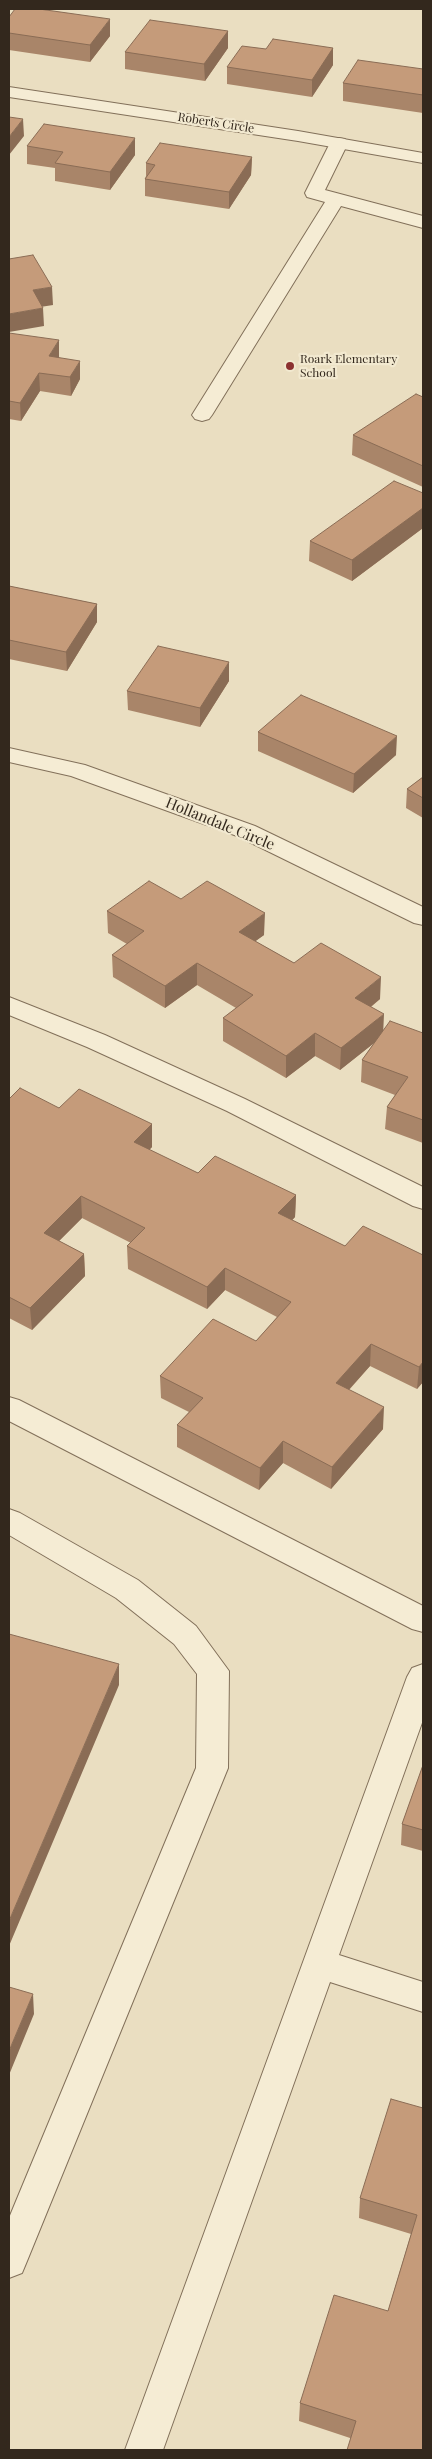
<!DOCTYPE html>
<style>
body{margin:0}
#map{position:relative;width:432px;height:2459px;overflow:hidden;background:#eadec1;font-family:"Playfair Display",serif}
canvas{display:block}
.frame{position:absolute;inset:0;border:10px solid #33281d;pointer-events:none}
</style>
<div id="map">
<canvas width="432" height="2459"></canvas>
<div class="frame"></div>
</div>
<script>
const g = document.querySelector('canvas').getContext('2d');
g.lineJoin = 'round';
const poly = rows => new Path2D(rows.map(r => 'M' + r).join(''));
function strokePath(path, color, width, dash) { g.strokeStyle = color; g.lineWidth = width; g.lineCap = dash ? 'butt' : 'round'; g.setLineDash(dash || []); g.stroke(path); }
function fill(path, color) { g.fillStyle = color; g.fill(path, 'evenodd'); }
function write(font, color, halo, rows, align = 'center') {
  g.font = font + ' "Playfair Display",serif'; g.lineWidth = 4.5; g.setLineDash([]); g.textBaseline = 'middle'; g.strokeStyle = halo; g.fillStyle = color; for (const [text, x, y, turn = 0] of rows) {
    g.save(); g.translate(x, y); g.rotate((+turn || 0) * Math.PI / 180); g.textAlign = isNaN(turn) ? turn : align; if (halo) g.strokeText(text, 0, 0); g.fillText(text, 0, 0); g.restore();
  }
}
const service = poly([
 [339,138,345,139,348,143,325,190,423,216,423,228,341,206,212,415,209,419,202,421,195,419,192,415,325,202,307,197,305,193,330,143,333,139,339,138],
 [9,997,105,1035,245,1099,423,1187,423,1209,413,1206,227,1111,87,1047,9,1015,9,997],
 [9,1397,19,1400,423,1606,423,1632,412,1629,9,1421,9,1397],
 [9,1509,20,1513,138,1580,196,1626,229,1671,228,1768,27,2261,22,2273,9,2278,9,2218,196,1768,197,1674,174,1644,116,1598,9,1535,9,1509],
 [423,1664,423,1720,339,1955,423,1982,423,2012,330,1982,163,2450,125,2450,407,1677,412,1668,423,1664]
]);
const minor = poly([
 [9,87,298,131,423,153,423,163,298,141,9,97,9,87],
 [9,748,85,765,255,826,423,907,423,925,414,923,237,836,71,776,9,762,9,748]
]);
const wall = poly([
 [9,17,110,36,90,62,9,50],
 [228,31,228,48,205,81,125,69,125,52],
 [333,48,333,65,312,97,227,84,227,67],
 [423,69,423,113,343,101,343,83],
 [27,146,135,155,110,190,55,181,55,168,27,164],
 [252,157,251,175,229,209,145,196,145,179,146,176,146,163],
 [9,333,59,358,80,379,71,396,40,391,21,421,9,419],
 [423,397,423,487,352,455,353,435],
 [423,493,423,528,352,581,309,561,310,541],
 [9,586,97,604,97,622,67,671,9,659],
 [229,681,200,727,128,710,127,691],
 [258,732,396,755,353,793,258,751],
 [423,777,423,818,406,808,407,789],
 [181,899,264,935,255,941,294,963,380,999,371,1007,384,1031,423,1033,423,1143,385,1129,387,1107,395,1095,361,1082,362,1060,374,1043,340,1070,315,1056,286,1078,223,1041,223,1018,236,1008,197,985,165,1008,113,977,112,955,127,944,108,933,107,911],
 [9,1099,152,1124,152,1147,149,1150,198,1173,296,1195,295,1217,292,1220,345,1246,423,1255,423,1382,417,1389,370,1366,349,1390,383,1429,331,1489,283,1463,259,1490,177,1447,177,1425,189,1412,161,1398,160,1376,256,1341,277,1317,225,1290,207,1309,128,1269,127,1246,131,1243,82,1218,59,1241,84,1254,85,1276,32,1330,9,1318],
 [423,1765,423,1851,401,1845,402,1824],
 [423,2108,423,2450,350,2438,299,2421,300,2403,388,2311,411,2234,359,2218,360,2198]
]);
const shadedWall = poly([
 [110,19,110,36,90,62,90,45],
 [228,31,228,48,205,81,204,64],
 [333,48,333,65,312,97,312,80],
 [23,119,24,136,9,155,9,137],
 [135,138,135,155,110,190,110,172],
 [252,157,251,175,229,209,229,192],
 [52,287,53,305,34,308,33,290],
 [43,308,44,326,9,332,9,314],
 [59,340,59,358,49,356],
 [80,361,80,379,71,396,70,377],
 [39,373,40,391,21,421,20,403],
 [423,508,423,528,352,581,352,560],
 [97,604,97,622,67,671,66,652],
 [229,662,229,681,200,727,200,708],
 [397,736,396,755,353,793,354,774],
 [265,913,264,935,238,954,239,932],
 [197,963,197,985,165,1008,165,986],
 [381,977,380,999,354,1020,355,998],
 [384,1014,383,1036,340,1070,341,1048],
 [315,1033,315,1056,286,1078,286,1056],
 [152,1124,152,1147,134,1165,134,1142],
 [296,1195,295,1217,278,1235,278,1213],
 [81,1196,82,1218,45,1255,44,1233],
 [84,1254,85,1276,32,1330,30,1308],
 [225,1268,225,1290,207,1309,207,1287],
 [371,1344,370,1366,335,1405,336,1383],
 [423,1362,423,1382,417,1389,419,1367],
 [384,1407,383,1429,331,1489,332,1467],
 [283,1441,283,1463,259,1490,260,1468],
 [119,1664,119,1685,9,1946,9,1921],
 [33,1994,34,2014,9,2075,9,2051]
]);
const building = poly([
 [15,9,39,9,110,19,90,45,9,33,9,17,15,9],
 [150,20,228,31,204,64,125,52,150,20],
 [273,39,333,48,312,80,227,67,242,46,266,49,273,39],
 [358,60,423,69,423,95,343,83,358,60],
 [9,117,23,119,9,137,9,117],
 [44,124,135,138,110,172,55,163,63,152,27,146,44,124],
 [160,143,252,157,229,192,145,179,155,165,146,163,160,143],
 [33,255,52,287,33,290,43,308,9,314,9,259,33,255],
 [9,333,59,340,49,356,80,361,70,377,39,373,20,403,9,401,9,333],
 [416,394,423,397,423,466,353,435,416,394],
 [394,481,423,493,423,508,352,560,310,541,394,481],
 [9,586,97,604,66,652,9,640,9,586],
 [158,646,229,662,200,708,127,691,158,646],
 [301,695,397,736,354,774,258,732,301,695],
 [423,777,423,798,407,789,423,777],
 [149,881,181,899,207,881,265,913,239,932,294,963,321,943,381,977,355,998,384,1014,341,1048,315,1033,286,1056,223,1018,253,995,197,963,165,986,112,955,144,931,107,911,149,881],
 [390,1021,423,1033,423,1120,387,1107,408,1077,362,1060,390,1021],
 [20,1088,59,1108,79,1089,152,1124,134,1142,198,1173,215,1156,296,1195,278,1213,345,1246,363,1226,423,1255,423,1362,419,1367,371,1344,336,1383,384,1407,332,1467,283,1441,260,1468,177,1425,203,1398,160,1376,213,1319,256,1341,291,1302,225,1268,207,1287,127,1246,145,1228,81,1196,44,1233,84,1254,30,1308,9,1297,9,1099,20,1088],
 [9,1634,119,1664,9,1921,9,1634],
 [423,1765,423,1830,402,1824,423,1765],
 [9,1987,33,1994,9,2051,9,1987],
 [391,2099,423,2108,423,2450,347,2450,356,2421,300,2403,334,2295,388,2311,417,2215,360,2198,391,2099]
]);
const markers = [
 [290,366,5,"#8c3130"]
];
const farStreetnames = [
 ["Roberts Circle",216,123,9]
];
const farPoinames = [
 ["Roark Elementary",300,359],
 ["School",300,373]
];
const streetNames = [
 ["Hollandale Circle",220,824,22]
];
strokePath(service, '#82705a', 2);
strokePath(minor, '#82705a', 2);
fill(service, '#f5ecd4');
fill(minor, '#f5ecd4');
fill(wall, '#a98569');
fill(shadedWall, '#8a6c55');
fill(building, '#c59b7a');
strokePath(building, '#8a6c55', 1);
for (const [x, y, r, color] of markers) { const dot = new Path2D(); dot.arc(x, y, r, 0, 2 * Math.PI); g.fillStyle = color; g.fill(dot); strokePath(dot, '#f2e9d0', 2); }
write('12px', '#33281d', '#f2e9d0', farStreetnames);
write('12px', '#33281d', '#f2e9d0', farPoinames, 'left');
write('15px', '#33281d', '#f2e9d0', streetNames);
</script>
